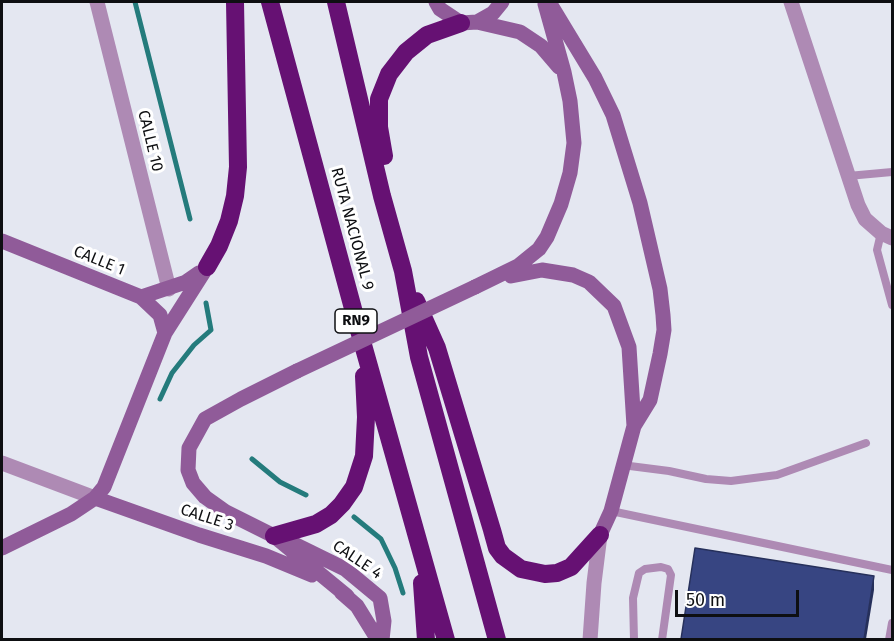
<!DOCTYPE html>
<style>
body{margin:0}
#map{position:relative;width:894px;height:641px;overflow:hidden;background:#e4e7f1;font-family:"Fira Sans",sans-serif}
canvas{display:block}
.frame{position:absolute;inset:0;border:3px solid #0e0f12;pointer-events:none}
.scale{position:absolute;left:675px;top:590px;width:124px;height:27px;box-sizing:border-box;border:3px solid #0e0f12;border-top:0;padding-left:8px;font-size:18px;line-height:21px;white-space:nowrap;color:#0e0f12;-webkit-text-stroke:4px #fff;paint-order:stroke}
</style>
<div id="map">
<canvas width="894" height="641"></canvas>
<div class="frame"></div>
<div class="scale">50 m</div>
</div>
<script>
const g = document.querySelector('canvas').getContext('2d');
g.lineJoin = 'round';
const poly = rows => new Path2D(rows.map(r => 'M' + r).join(''));
function strokePath(path, color, width, dash) { g.strokeStyle = color; g.lineWidth = width; g.lineCap = dash ? 'butt' : 'round'; g.setLineDash(dash || []); g.stroke(path); }
function fill(path, color) { g.fillStyle = color; g.fill(path, 'evenodd'); }
function write(font, color, halo, rows, align = 'center') {
  g.font = font + ' "Fira Sans",sans-serif'; g.lineWidth = 6; g.setLineDash([]); g.textBaseline = 'middle'; g.strokeStyle = halo; g.fillStyle = color; for (const [text, x, y, turn = 0] of rows) {
    g.save(); g.translate(x, y); g.rotate((+turn || 0) * Math.PI / 180); g.textAlign = isNaN(turn) ? turn : align; if (halo) g.strokeText(text, 0, 0); g.fillText(text, 0, 0); g.restore();
  }
}
const stream = poly([
 [135,2,190,219],
 [160,399,172,373,194,345,211,330,206,303],
 [252,459,280,482,306,495],
 [354,517,381,539,395,568,403,593]
]);
const lane = poly([
 [848,176,892,172],
 [881,233,877,250,892,305],
 [622,465,669,471,706,479,731,481,777,475,866,443],
 [611,511,892,570],
 [634,640,633,598,639,573,645,569,661,567,668,569,671,575,662,640],
 [889,640,892,623]
]);
const street = poly([
 [97,2,169,289],
 [791,2,858,205,865,219,881,233,892,238],
 [2,463,95,498],
 [590,640,594,583,600,535]
]);
const secondary = poly([
 [436,2,440,9,461,23,477,22,520,32,541,46,559,67],
 [549,2,595,78,613,115,640,203,660,289,663,315,664,330,660,354,650,400,634,426,611,511,600,535],
 [477,22,493,13,502,2],
 [2,241,141,297,160,315,165,333],
 [511,276,542,270,573,275,589,282,614,306,629,347,634,426],
 [475,287,518,266,539,249,547,237,561,204,570,173,574,143,570,101,564,72,545,4],
 [141,297,186,282,199,273],
 [297,371,241,399,205,419,189,448,188,470,193,483,205,497,226,512,274,536,347,596],
 [95,498,199,535,266,556,312,575],
 [292,543,345,569,380,598,384,621,382,640],
 [2,548,71,514,95,498,104,487,165,333,207,267],
 [341,592,357,606,378,640]
]);
const highway = poly([
 [270,2,358,327,446,640],
 [336,2,382,196,403,271,419,357,497,640],
 [384,156,379,127,379,99,389,74,406,52,427,35,461,23],
 [207,267,219,246,229,221,235,196,238,167,235,2],
 [416,301,437,348,492,530,497,548,503,556,521,569,545,574,557,573,571,567,600,535],
 [274,536,316,524,331,515,342,504,354,487,364,456,366,417,364,376],
 [422,583,426,640]
]);
const secondaryBridge = poly([
 [297,371,475,287]
]);
const shadedWall = poly([
 [874,576,874,590,866,639,864,639]
]);
const building = poly([
 [695,548,874,576,864,639,681,639,695,548]
]);
const shields = [
 [356,321,42]
];
const shieldNames = [
 ["RN9",356,321]
];
const streetNames = [
 ["CALLE 10",150,141,76],
 ["RUTA NACIONAL 9",352,229,75],
 ["CALLE 1",99,261,22],
 ["CALLE 3",207,518,18],
 ["CALLE 4",357,560,34]
];
strokePath(stream, '#247b7c', 5);
strokePath(lane, '#ae8ab4', 8);
strokePath(street, '#ae8ab4', 15);
strokePath(secondary, '#905b99', 15);
strokePath(highway, '#661173', 18);
strokePath(secondaryBridge, '#905b99', 15);
fill(shadedWall, '#26305b');
fill(building, '#374582');
strokePath(building, '#26305b', 1.5);
for (const [x, y, w] of shields) { const box = new Path2D(); box.roundRect(x - w / 2, y - 12, w, 24, 4.5); g.fillStyle = '#fff'; g.fill(box); strokePath(box, '#0e0f12', 1.5); }
write('bold 15px', '#0e0f12', null, shieldNames);
write('16px', '#0e0f12', '#fff', streetNames);
</script>
